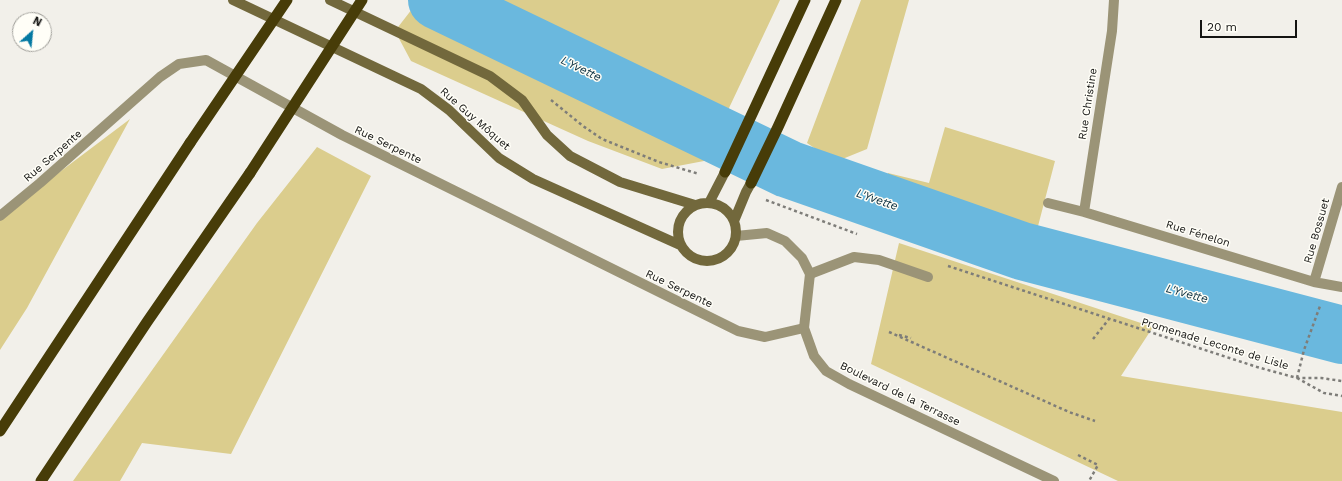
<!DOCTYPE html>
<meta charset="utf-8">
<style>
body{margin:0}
#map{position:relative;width:1342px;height:481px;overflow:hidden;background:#f2f0ea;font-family:"Work Sans",sans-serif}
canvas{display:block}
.north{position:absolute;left:12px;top:12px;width:40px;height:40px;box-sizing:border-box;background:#fffef7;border:1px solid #a1a09b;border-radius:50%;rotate:27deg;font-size:11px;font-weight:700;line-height:16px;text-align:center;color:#141412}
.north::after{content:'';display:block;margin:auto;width:14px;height:18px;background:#0479a2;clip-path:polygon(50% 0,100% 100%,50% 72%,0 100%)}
.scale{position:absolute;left:1200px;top:20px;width:97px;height:18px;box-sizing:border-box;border:2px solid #141412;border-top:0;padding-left:5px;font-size:12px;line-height:14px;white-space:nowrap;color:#141412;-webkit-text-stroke:3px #fffef7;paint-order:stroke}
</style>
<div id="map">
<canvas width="1342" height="481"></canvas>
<div class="north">N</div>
<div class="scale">20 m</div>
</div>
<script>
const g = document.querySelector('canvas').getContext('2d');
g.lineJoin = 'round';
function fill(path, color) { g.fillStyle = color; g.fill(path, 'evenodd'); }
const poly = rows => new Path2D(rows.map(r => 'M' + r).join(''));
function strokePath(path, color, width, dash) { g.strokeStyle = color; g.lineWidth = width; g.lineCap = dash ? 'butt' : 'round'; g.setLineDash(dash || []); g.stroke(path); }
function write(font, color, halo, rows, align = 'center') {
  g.font = font + ' "Work Sans",sans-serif'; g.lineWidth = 3; g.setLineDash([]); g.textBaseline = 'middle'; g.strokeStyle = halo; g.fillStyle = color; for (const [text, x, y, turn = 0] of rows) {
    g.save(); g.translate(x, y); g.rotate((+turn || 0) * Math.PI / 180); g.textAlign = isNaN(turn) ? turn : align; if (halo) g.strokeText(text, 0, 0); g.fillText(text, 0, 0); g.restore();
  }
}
const green = poly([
 [419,0,780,0,704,161,662,169,588,141,411,61,395,31],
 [861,0,909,0,867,149,835,162,807,143],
 [130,119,27,308,0,350,0,217],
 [945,127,1055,161,1037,230,883,186,888,173,929,183],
 [317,147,371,176,231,454,142,443,120,481,73,481,257,223],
 [899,243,1153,327,1121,376,1342,412,1342,481,1118,481,871,364]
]);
const river = poly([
 [437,0,788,169,1022,251,1342,335]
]);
const path = poly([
 [551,100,583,126,602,139,659,162,699,174],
 [766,200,857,234],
 [948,266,1257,367,1297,378,1321,378,1342,381],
 [889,332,1069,412,1095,421],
 [899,335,911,338],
 [1093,339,1109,319],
 [1297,378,1304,350,1320,306],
 [1297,378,1324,393,1342,396],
 [1078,455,1098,465,1089,481]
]);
const service = poly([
 [810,274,854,257,879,260,928,277]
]);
const minor = poly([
 [1048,203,1084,212,1314,282,1342,287],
 [1084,212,1112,31,1114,0],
 [0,216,40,183,160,77,179,64,206,60,342,135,738,331,765,337,804,328],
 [1314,282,1342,187]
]);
const tertiary = poly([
 [736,236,767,233,785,241,802,258,810,274,804,328,814,356,826,371,849,384,1054,481]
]);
const secondary = poly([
 [233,0,421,89,449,110,499,158,533,179,680,245],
 [330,0,490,76,522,100,547,135,570,156,620,182,695,205],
 '678 232a29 29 0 1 1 58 0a29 29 0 1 1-58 0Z',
 [709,203,725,172],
 [734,221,746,192,751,183]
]);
const trunk = poly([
 [725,172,805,0],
 [751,183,778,127,836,0],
 [0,431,190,143],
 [41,481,147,322,250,173]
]);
const trunkBridge = poly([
 [190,143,287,0],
 [250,173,362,0]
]);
const streetNames = [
 ["Rue Christine",1088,104,-81],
 ["Rue Guy Môquet",475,119,41],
 ["Rue Serpente",388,145,26],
 ["Rue Serpente",53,156,-41],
 ["Rue Bossuet",1317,231,-74],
 ["Rue Fénelon",1198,234,17],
 ["Rue Serpente",679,289,26],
 ["Promenade Leconte de Lisle",1215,344,17],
 ["Boulevard de la Terrasse",900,394,26]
];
const waterNames = [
 ["L'Yvette",581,69,26],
 ["L'Yvette",877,200,19],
 ["L'Yvette",1187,294,15]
];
fill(green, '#dbcd8d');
strokePath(river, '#6ab8de', 58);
strokePath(path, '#7e7d79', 2.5, [3, 3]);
strokePath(service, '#9b9477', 10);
strokePath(minor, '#9b9477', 10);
strokePath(tertiary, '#9b9477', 10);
strokePath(secondary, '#72683c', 10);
strokePath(trunk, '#473c08', 11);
strokePath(trunkBridge, '#473c08', 11);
write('11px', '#141412', '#fffef7', streetNames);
write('italic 12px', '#0b3040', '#fffef7', waterNames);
</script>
